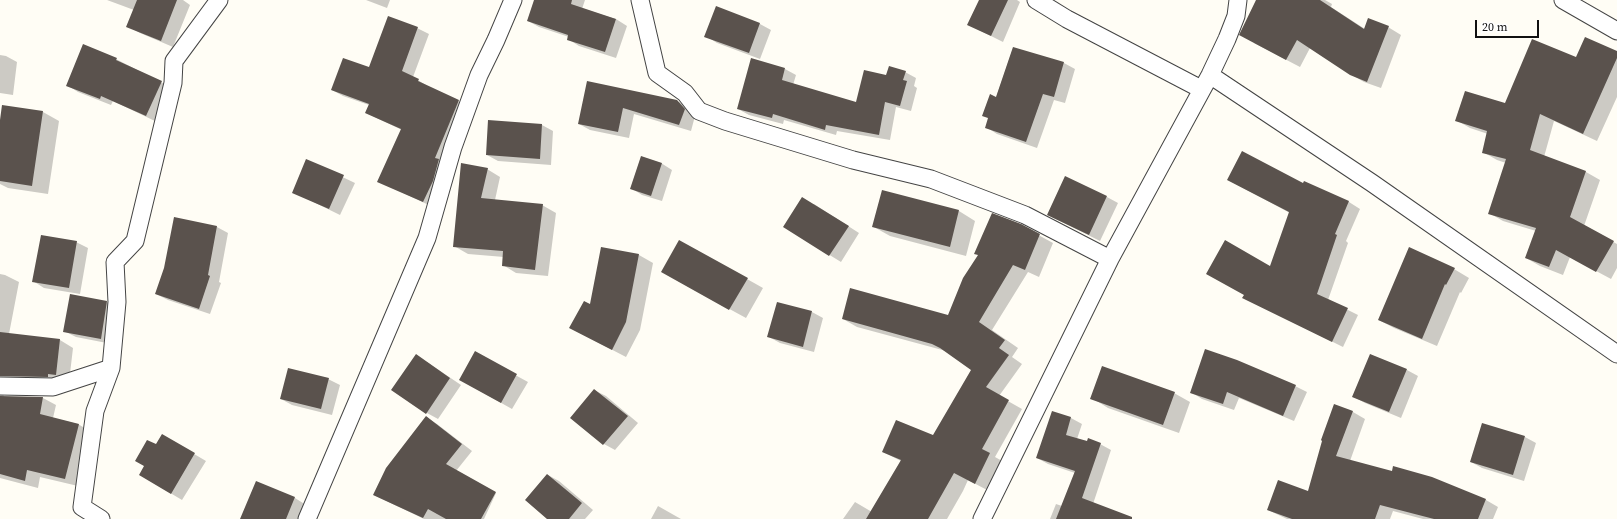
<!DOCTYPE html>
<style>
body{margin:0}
#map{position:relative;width:1617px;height:519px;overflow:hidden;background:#fffdf5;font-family:"Source Serif 4",serif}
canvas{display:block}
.scale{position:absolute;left:1475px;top:20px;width:64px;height:18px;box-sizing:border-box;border:2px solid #111;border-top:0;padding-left:5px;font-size:12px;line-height:14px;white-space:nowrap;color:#111;-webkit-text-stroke:3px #fff;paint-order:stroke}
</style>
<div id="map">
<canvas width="1617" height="519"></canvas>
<div class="scale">20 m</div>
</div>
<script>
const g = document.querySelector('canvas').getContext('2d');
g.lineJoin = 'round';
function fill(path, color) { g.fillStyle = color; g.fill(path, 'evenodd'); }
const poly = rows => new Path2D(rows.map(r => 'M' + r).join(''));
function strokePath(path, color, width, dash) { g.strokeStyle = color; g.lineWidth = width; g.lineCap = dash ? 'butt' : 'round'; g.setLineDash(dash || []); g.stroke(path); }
const shadow = poly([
 [107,0,183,0,190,5,173,47,140,33,127,26,134,10],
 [366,0,390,0,387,8],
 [535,0,585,0,582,9,616,19,627,26,616,58,579,46,568,39,569,37,539,27,528,21],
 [980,0,1017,0,1020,2,1003,42,969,25],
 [1258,0,1325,0,1332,4,1331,7,1365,29,1388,27,1401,35,1381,88,1364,82,1350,74,1310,48,1300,67,1254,43],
 [717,7,760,24,771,30,760,59,717,43,706,36],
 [417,28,429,34,413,77,429,87,470,107,435,208,378,181,402,130,366,113,369,105,343,96,332,90,370,69],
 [1013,48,1064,63,1075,69,1065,103,1054,100,1037,148,997,134,986,127],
 [1617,52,1617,97,1597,141,1554,121,1544,157,1586,172,1600,180,1584,226,1617,244,1617,268,1611,279,1570,257,1563,275,1540,266,1526,258,1536,231,1503,221,1489,213,1506,163,1497,160,1483,152,1488,134,1470,128,1456,120,1505,104,1576,58],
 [0,55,6,56,17,62,13,95,0,93],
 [116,59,172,88,157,122,113,101,111,105,78,92,67,85],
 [785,69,796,75,793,85,856,104,887,77,905,72,916,78,914,86,917,88,911,111,896,107,890,140,837,131,836,135,784,120,783,124,749,115,738,109],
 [588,82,677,101,688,107,695,116,691,131,634,114,629,138,590,130,579,124],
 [3,106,43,112,59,121,48,194,8,188,0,184,0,127],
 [542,125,553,131,551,165,498,161,487,155],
 [307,160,355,183,340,215,293,192],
 [661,163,672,170,662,201,642,195,631,188],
 [487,169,500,177,495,200,542,205,556,213,548,276,516,273,503,265,504,257,468,254,454,246],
 [1228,180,1304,184,1304,183,1349,202,1360,209,1346,241,1348,243,1328,300,1358,315,1343,347,1244,298,1271,267,1290,213],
 [883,191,959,211,975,221,966,256,890,236,874,227],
 [1107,197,1118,203,1100,241,1048,215],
 [814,204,859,233,841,262,784,227],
 [175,219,217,227,228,233,219,282,221,283,210,314,168,300,156,294,165,268],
 [1020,225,1053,243,1039,277,1028,272,992,330,1018,348,1012,357,1022,364,999,396,1022,409,995,457,1004,462,989,491,968,480,963,491,947,519,843,519,855,502,872,512,901,461,883,452,934,437,972,369,946,351,857,327,843,319,948,316],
 [76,242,88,248,80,294,44,288,33,281],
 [602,248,639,255,653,263,640,330,626,357,570,328,591,305],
 [1454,269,1469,278,1461,293,1460,292,1437,346,1394,328,1379,320],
 [0,274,5,275,19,282,9,334,60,340,73,348,69,382,3,393,4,397,43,398,56,405,53,418,78,424,91,432,78,486,40,477,38,488,0,478],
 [747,279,763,288,746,318,678,281],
 [107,302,118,308,112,344,76,337,64,331],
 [812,312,823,318,814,352,780,343,769,337],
 [475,353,528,382,512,409,471,386],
 [427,362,461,385,438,419,427,413],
 [1407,370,1418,376,1401,418,1365,403,1354,397],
 [328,379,340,385,332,415,292,405,281,399],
 [1295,386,1307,392,1294,421,1239,398,1234,410,1202,399,1191,392],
 [594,390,606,396,638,423,615,450,604,444,572,418],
 [1174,393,1190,402,1179,433,1108,408,1092,398],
 [1335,405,1353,412,1365,419,1350,461,1392,473,1432,478,1486,500,1498,507,1493,519,1423,519,1393,511,1390,519,1287,519,1268,510,1309,492],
 [1052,413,1071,418,1082,424,1077,439,1100,444,1111,450,1093,504,1113,519,1050,519,1056,504,1062,506,1075,473,1048,464,1037,458],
 [426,417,437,424,472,451,456,471,496,493,484,519,424,519,374,495],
 [162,435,206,461,182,500,140,475],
 [1525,437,1536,443,1524,481,1482,468,1471,462],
 [548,475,559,481,593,510,585,519,548,519],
 [257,482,295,498,306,505,300,519,241,519],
 [658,506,681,519,651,519]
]);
const building = poly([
 [137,0,177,0,161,41,126,27],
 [534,0,572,0,571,4,616,19,605,52,567,40,568,35,527,21],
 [979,0,1008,0,991,36,967,25],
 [1256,0,1320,0,1364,29,1368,18,1389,26,1367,82,1350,75,1297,40,1286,60,1239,35],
 [716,6,760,23,749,53,704,37],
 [388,16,418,27,402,71,419,79,418,81,459,100,435,158,439,159,433,181,423,202,377,182,401,129,365,113,369,104,331,90,343,58,369,67],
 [1585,37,1617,51,1617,58,1583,134,1540,114,1530,150,1586,171,1570,217,1614,241,1596,272,1556,250,1549,267,1525,258,1536,228,1488,214,1506,159,1482,153,1487,131,1455,121,1465,91,1505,103,1532,39,1576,57],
 [83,44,117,58,116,60,162,81,146,116,101,96,100,99,66,86],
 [1013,47,1064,62,1054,97,1043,94,1026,142,985,128,988,118,982,116,990,94,996,97],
 [751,58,785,68,782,80,856,102,864,70,886,75,889,66,906,71,903,80,907,81,900,106,885,102,879,135,826,125,825,130,773,114,772,118,737,109],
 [587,81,677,100,685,109,679,125,623,108,618,132,578,124],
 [2,105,43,111,32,186,0,181,0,120],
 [488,120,542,124,540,159,486,155],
 [1242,151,1303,183,1304,181,1349,201,1335,234,1337,235,1317,294,1348,308,1332,342,1242,298,1244,295,1206,274,1225,240,1270,266,1289,212,1227,180],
 [641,156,662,163,651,196,630,189],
 [306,159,344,175,329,209,292,193],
 [461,163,488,168,481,198,543,204,535,270,502,266,503,251,453,247],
 [1065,176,1107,196,1089,235,1047,215],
 [882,190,959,210,950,247,872,227],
 [802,197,849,226,829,256,783,227],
 [992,213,1021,224,1040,234,1025,270,1013,265,979,322,1005,340,999,348,1009,355,986,387,1009,400,982,449,990,453,975,484,954,473,928,519,866,519,901,460,882,452,896,420,933,435,971,370,940,348,932,344,842,319,850,288,948,315,963,278,978,255,974,254],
 [174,217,217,226,208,275,210,276,199,309,155,294,164,268],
 [41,235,77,241,69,288,32,282],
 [679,240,748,278,729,310,661,272],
 [601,247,639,254,626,322,612,350,569,328,584,301,590,304],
 [1409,247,1455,268,1446,285,1445,284,1422,339,1378,320],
 [70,294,107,301,101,339,63,332],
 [777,302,812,311,803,347,767,337],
 [0,332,60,339,56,375,48,374,48,377,0,376],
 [1205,349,1237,360,1296,385,1283,416,1227,392,1223,404,1190,393],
 [475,351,517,374,501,403,459,380],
 [416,354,450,378,426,414,391,390],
 [1370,354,1407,369,1389,412,1352,397],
 [1102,366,1175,392,1163,425,1090,399],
 [288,368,329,378,321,409,280,399],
 [594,389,628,416,603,445,570,418],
 [0,396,43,397,40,414,79,424,65,479,27,470,25,481,0,474],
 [1334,404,1353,411,1336,456,1392,471,1393,466,1432,477,1486,499,1478,519,1434,519,1380,505,1375,519,1292,519,1267,510,1278,480,1308,491,1322,441,1321,440],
 [1052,411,1071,417,1066,435,1087,441,1088,438,1101,443,1082,498,1132,517,1132,519,1056,519,1075,471,1036,458],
 [426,416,462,444,446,464,496,492,481,519,446,519,428,509,423,518,373,495,386,468],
 [1482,423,1525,436,1513,475,1470,462],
 [162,434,195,453,171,494,139,475,144,466,135,461,147,440,156,444],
 [547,474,582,503,569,519,547,519,525,500],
 [256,481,295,497,286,519,240,519]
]);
const street = poly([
 [640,0,657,73,685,93,699,111,725,121,853,160,931,179,1025,215,1110,259],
 [1036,0,1067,19,1201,89],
 [1563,0,1617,31],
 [1210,75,1372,183,1617,354],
 [0,386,53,387,111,368],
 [101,519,82,507,95,411,111,368,117,302,115,262,135,241,173,83,174,61,219,0],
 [307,519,427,238,453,147,479,75,496,40,513,0],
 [982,519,1110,259,1210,75,1227,39,1236,16,1238,0]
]);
fill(shadow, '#0003');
fill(building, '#5a524d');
strokePath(street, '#444', 19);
strokePath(street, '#fff', 17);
</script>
